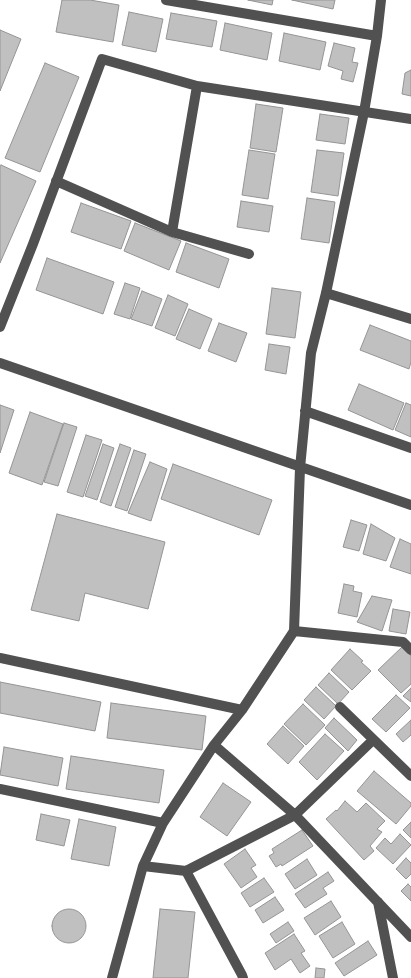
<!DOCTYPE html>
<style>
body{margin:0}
canvas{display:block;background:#fff}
</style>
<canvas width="411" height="978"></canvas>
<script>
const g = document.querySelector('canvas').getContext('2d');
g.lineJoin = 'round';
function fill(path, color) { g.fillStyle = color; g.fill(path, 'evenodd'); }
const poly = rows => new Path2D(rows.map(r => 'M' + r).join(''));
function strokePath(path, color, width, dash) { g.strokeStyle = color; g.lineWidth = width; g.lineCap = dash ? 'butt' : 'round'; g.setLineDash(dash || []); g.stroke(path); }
const building = poly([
 [62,0,90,0,119,5,113,42,56,32,62,0],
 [248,0,273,0,272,5,248,0],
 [292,0,335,0,333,9,292,0],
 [129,12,163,19,156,52,122,45,129,12],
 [171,13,217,21,212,47,166,39,171,13],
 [225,23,272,33,267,60,220,50,225,23],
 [0,30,21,39,0,91,0,30],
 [284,33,326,42,320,70,279,61,284,33],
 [334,43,355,48,352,62,358,63,353,82,341,79,343,71,328,66,334,43],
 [45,63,79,77,40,172,5,158,45,63],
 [411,70,411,96,402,94,405,73,411,70],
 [256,104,283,108,276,152,250,148,256,104],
 [320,114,349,118,345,144,316,140,320,114],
 [249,150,275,154,268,199,242,195,249,150],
 [317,150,344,153,338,196,311,192,317,150],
 [1,165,36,181,0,263,0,167,1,165],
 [307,198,335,202,329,243,301,239,307,198],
 [241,201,273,206,269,232,237,227,241,201],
 [81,203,131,221,121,249,71,232,81,203],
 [135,223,181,241,169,270,124,251,135,223],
 [186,243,229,259,219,288,176,272,186,243],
 [47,258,114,282,103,314,36,290,47,258],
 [125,283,140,288,130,319,114,314,125,283],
 [272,288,301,292,295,338,266,334,272,288],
 [142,291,162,299,152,326,131,319,142,291],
 [168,295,188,304,175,336,155,328,168,295],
 [189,309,212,319,200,349,176,339,189,309],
 [219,323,247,333,236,362,208,351,219,323],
 [370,325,411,341,411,362,409,369,360,350,370,325],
 [269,344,290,347,286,374,265,370,269,344],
 [359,384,404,403,393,430,348,410,359,384],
 [406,403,411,405,411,437,395,430,406,403],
 [0,405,14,410,0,453,0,405],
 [30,412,63,424,42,485,9,473,30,412],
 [64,423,77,427,58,486,44,482,64,423],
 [86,435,102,440,83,497,67,492,86,435],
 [103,444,114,448,97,500,85,496,103,444],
 [120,444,131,448,111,506,100,502,120,444],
 [134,450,146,454,127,511,115,507,134,450],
 [150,462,167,469,151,521,128,513,150,462],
 [173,464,272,500,259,535,161,499,173,464],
 [57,514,165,542,148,609,85,593,79,621,31,610,57,514],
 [351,520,367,525,359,551,343,547,351,520],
 [371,524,395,538,386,561,363,554,371,524],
 [400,539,411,544,411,574,390,567,400,539],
 [344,584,354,586,353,591,362,593,357,617,338,613,344,584],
 [372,596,392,600,382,631,357,622,372,596],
 [393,609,410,612,406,634,389,631,393,609],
 [402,647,411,656,411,684,401,693,378,670,402,647],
 [350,649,363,661,361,662,371,671,352,690,331,670,350,649],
 [329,673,349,692,338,704,318,685,329,673],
 [0,682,101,702,95,731,0,713,0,682],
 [316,687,336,706,324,719,304,700,316,687],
 [411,688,411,702,403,696,411,688],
 [396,695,410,708,386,732,372,719,396,695],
 [111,703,206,716,202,750,107,738,111,703],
 [303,704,325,725,306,745,284,724,303,704],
 [334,718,357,740,348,751,325,728,334,718],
 [411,720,411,735,403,742,396,734,411,720],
 [283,726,304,746,288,764,267,744,283,726],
 [325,734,344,751,317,780,299,762,325,734],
 [4,747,63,758,58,786,0,775,4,747],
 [71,756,164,770,159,803,66,789,71,756],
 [374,771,411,803,411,806,396,824,357,791,374,771],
 [223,783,251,802,227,836,200,817,223,783],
 [345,801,357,812,366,803,385,821,377,829,382,832,370,846,374,851,364,860,326,819,336,810,337,811,345,801],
 [41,814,70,820,64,846,36,840,41,814],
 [79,819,116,827,109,866,71,859,79,819],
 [411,822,411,838,403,830,411,822],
 [302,830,313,846,282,866,281,864,276,867,269,856,274,853,272,849,302,830],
 [400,834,411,845,393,864,376,848,385,838,391,844,400,834],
 [245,849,256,865,251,868,257,877,241,888,224,864,245,849],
 [406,858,411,863,411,874,406,879,396,869,406,858],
 [307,859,317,875,295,889,285,874,307,859],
 [328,872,334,881,323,888,327,894,305,908,295,894,328,872],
 [264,878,274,892,250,907,241,893,264,878],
 [408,884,411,887,411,901,401,891,408,884],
 [275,897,284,910,263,923,255,910,275,897],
 [331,901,341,917,315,935,304,918,331,901],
 [160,909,195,912,188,978,153,978,160,909],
 '52 926a17 17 0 1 1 34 0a17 17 0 1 1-34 0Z',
 [288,922,294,931,276,943,270,934,288,922],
 [342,922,355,944,333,958,319,936,342,922],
 [294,934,305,951,301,953,310,966,300,973,291,959,275,970,265,953,294,934],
 [368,941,377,955,344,976,335,963,368,941],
 [316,968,325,969,324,978,315,978,316,968]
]);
const minor = poly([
 [166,0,377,36],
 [56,181,172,232,197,86],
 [172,232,249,254],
 [326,293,411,319],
 [0,327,33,244,102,59,197,86,411,119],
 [0,363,411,505],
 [305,411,411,448],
 [294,631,403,642,411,650],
 [0,658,242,710],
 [340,707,411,776],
 [214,745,295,815,411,937],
 [0,789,163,823],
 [143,866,186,871,242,975,243,978],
 [186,871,295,815,373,740],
 [378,902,393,978],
 [112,978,143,866,163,823,214,745,242,710,294,631,300,468,311,353,326,293,364,112,377,36,381,0]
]);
fill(building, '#c0c0c0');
strokePath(building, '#959595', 1);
strokePath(minor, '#515151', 10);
</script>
